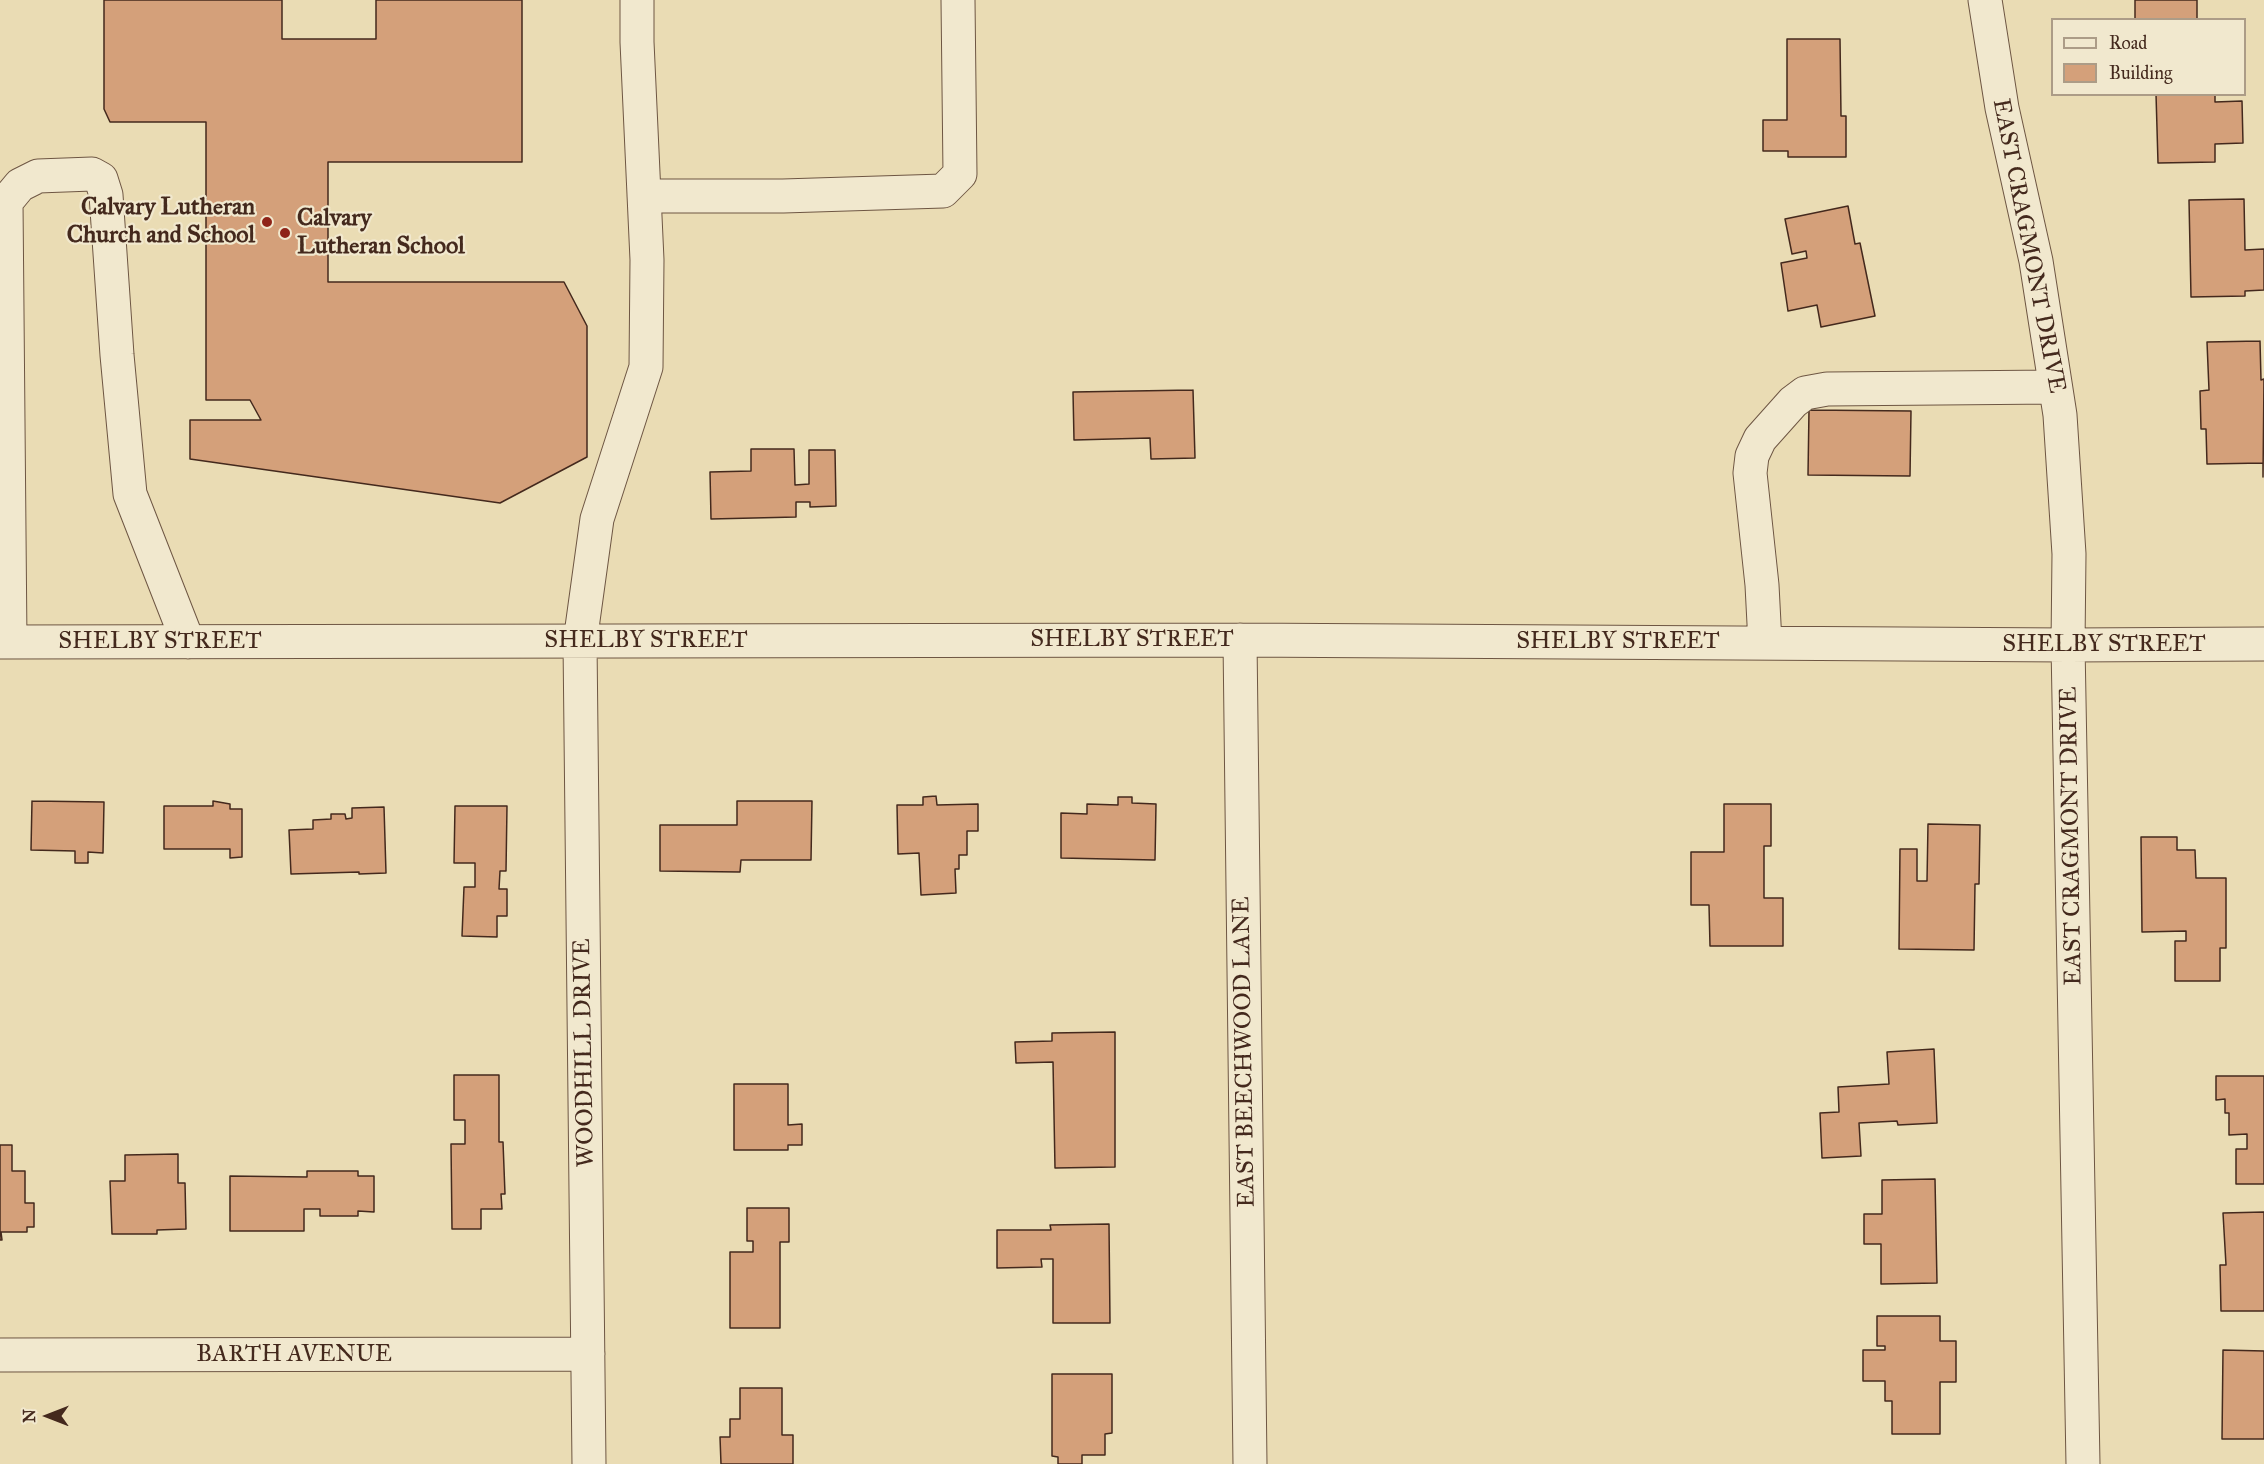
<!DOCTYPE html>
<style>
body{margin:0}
#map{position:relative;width:2264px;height:1464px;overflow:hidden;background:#eadcb4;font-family:"IM FELL Great Primer",serif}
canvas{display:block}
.legend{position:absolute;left:2051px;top:18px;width:195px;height:78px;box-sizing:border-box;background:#f1e8ce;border:2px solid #ac9c87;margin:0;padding:8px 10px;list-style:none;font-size:18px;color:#44291d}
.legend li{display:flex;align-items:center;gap:12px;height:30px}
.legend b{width:30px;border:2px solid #ac9c87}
.north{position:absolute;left:18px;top:1386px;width:60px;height:60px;-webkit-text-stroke:4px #f1e8ce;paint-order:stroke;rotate:270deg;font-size:16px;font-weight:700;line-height:24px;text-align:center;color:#44291d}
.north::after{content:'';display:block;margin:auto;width:21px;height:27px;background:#44291d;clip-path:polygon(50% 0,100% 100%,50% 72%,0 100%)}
</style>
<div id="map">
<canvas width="2264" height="1464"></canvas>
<ul class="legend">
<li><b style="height:8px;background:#f1e8ce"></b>Road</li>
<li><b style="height:16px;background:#d4a07a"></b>Building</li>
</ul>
<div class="north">N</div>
</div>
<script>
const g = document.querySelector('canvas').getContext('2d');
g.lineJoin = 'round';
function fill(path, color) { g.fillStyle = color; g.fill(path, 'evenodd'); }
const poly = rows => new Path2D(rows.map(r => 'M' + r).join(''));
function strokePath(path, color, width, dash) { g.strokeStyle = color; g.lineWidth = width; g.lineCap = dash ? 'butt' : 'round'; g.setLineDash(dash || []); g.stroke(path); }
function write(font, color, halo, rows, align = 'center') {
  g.font = font + ' "IM FELL Great Primer",serif'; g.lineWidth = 4.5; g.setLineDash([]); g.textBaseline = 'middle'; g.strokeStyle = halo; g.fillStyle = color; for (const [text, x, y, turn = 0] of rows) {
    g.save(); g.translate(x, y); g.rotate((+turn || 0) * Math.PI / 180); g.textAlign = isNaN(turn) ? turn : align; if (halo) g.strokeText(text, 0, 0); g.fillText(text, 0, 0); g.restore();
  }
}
const building = poly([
 [104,0,282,0,282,39,376,39,376,0,522,0,522,162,328,162,328,282,564,282,587,326,587,457,500,503,190,459,190,420,261,420,250,400,206,400,206,122,110,122,104,109,104,0],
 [2135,0,2197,0,2197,20,2135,20,2135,0],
 [1787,39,1840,39,1841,116,1846,116,1846,157,1788,157,1788,151,1763,151,1763,120,1787,120,1787,39],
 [2156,94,2215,94,2215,102,2242,101,2243,143,2215,144,2215,162,2158,163,2156,94],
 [2244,199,2245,250,2264,249,2264,290,2245,291,2245,296,2191,297,2189,200,2244,199],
 [1848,206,1855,244,1860,243,1875,316,1821,327,1817,305,1788,311,1781,263,1807,258,1806,251,1792,254,1785,219,1848,206],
 [2260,341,2261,380,2264,379,2263,477,2263,463,2207,464,2206,429,2201,429,2200,391,2209,390,2207,342,2260,341],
 [1193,390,1195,458,1151,459,1150,438,1074,440,1073,392,1193,390],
 [1809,410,1911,411,1910,476,1808,475,1809,410],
 [751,449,794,449,795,485,809,484,809,450,835,450,836,506,810,507,810,502,796,502,796,517,711,519,710,472,751,471,751,449],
 [936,796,937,805,978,804,978,831,967,831,967,855,959,855,959,869,955,869,956,893,921,895,919,853,898,854,897,805,923,805,923,797,936,796],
 [1118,797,1132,797,1132,803,1156,804,1155,860,1061,858,1061,813,1087,814,1087,804,1118,805,1118,797],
 [32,801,104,802,103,853,88,852,88,863,75,863,75,851,31,850,32,801],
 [213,801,230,804,230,809,242,809,242,857,230,858,230,849,164,849,164,806,213,806,213,801],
 [737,801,812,801,811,860,741,860,740,872,660,871,660,825,737,825,737,801],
 [1724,804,1771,804,1771,846,1764,846,1764,898,1783,898,1783,946,1710,946,1709,905,1691,905,1691,852,1724,852,1724,804],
 [455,806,507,806,506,871,500,871,499,889,507,889,507,916,497,916,497,937,462,936,464,887,475,887,475,863,454,863,455,806],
 [384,807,386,873,359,874,359,872,291,874,289,830,313,829,313,820,331,819,331,814,345,814,346,819,352,818,352,808,384,807],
 [1928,824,1980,825,1979,884,1975,884,1974,950,1899,949,1900,849,1917,849,1917,881,1927,881,1928,824],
 [2141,837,2177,837,2177,850,2195,850,2196,878,2226,878,2226,948,2220,948,2220,981,2175,981,2175,941,2186,941,2186,931,2142,932,2141,837],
 [1115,1032,1115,1167,1055,1168,1053,1062,1016,1063,1015,1042,1052,1041,1052,1033,1115,1032],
 [1934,1049,1937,1123,1898,1125,1897,1121,1859,1123,1861,1156,1822,1158,1820,1113,1839,1112,1838,1087,1889,1084,1887,1052,1934,1049],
 [454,1075,499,1075,499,1142,503,1142,505,1194,501,1194,502,1209,481,1209,481,1229,452,1229,451,1144,465,1144,465,1120,454,1120,454,1075],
 [2216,1076,2264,1076,2264,1184,2236,1184,2236,1149,2247,1149,2247,1134,2229,1135,2229,1113,2225,1113,2225,1099,2216,1100,2216,1076],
 [734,1084,788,1084,788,1125,802,1124,802,1145,788,1145,788,1150,734,1150,734,1084],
 [0,1145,12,1145,12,1171,25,1171,25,1203,34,1203,34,1227,27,1227,27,1232,1,1232,2,1240,0,1240,0,1145],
 [178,1154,178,1183,185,1183,186,1229,157,1230,157,1234,112,1234,110,1181,125,1181,125,1155,178,1154],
 [307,1171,358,1171,358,1176,374,1176,374,1212,358,1211,358,1216,320,1216,320,1209,304,1209,304,1231,230,1231,230,1176,307,1177,307,1171],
 [1935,1179,1937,1283,1881,1284,1881,1244,1864,1244,1864,1214,1882,1214,1882,1180,1935,1179],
 [747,1208,789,1208,789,1242,780,1242,780,1328,730,1328,730,1252,753,1252,753,1241,747,1241,747,1208],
 [2264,1212,2264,1311,2221,1311,2220,1265,2226,1265,2223,1213,2264,1212],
 [1109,1224,1110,1323,1053,1323,1053,1259,1041,1259,1042,1267,997,1268,997,1230,1051,1230,1050,1225,1109,1224],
 [1877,1316,1940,1316,1940,1341,1956,1341,1956,1382,1940,1382,1940,1434,1892,1434,1892,1401,1885,1401,1885,1381,1863,1381,1863,1350,1885,1350,1885,1346,1877,1346,1877,1316],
 [2223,1350,2264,1351,2264,1439,2222,1439,2223,1350],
 [1052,1374,1112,1374,1112,1433,1105,1434,1105,1455,1082,1455,1082,1464,1058,1464,1058,1457,1052,1456,1052,1374],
 [740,1388,782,1388,782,1435,793,1435,793,1464,721,1464,720,1437,730,1437,730,1419,740,1419,740,1388]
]);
const minor = poly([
 [1985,0,2002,108,2036,261,2060,415,2069,554,2068,645,2083,1464],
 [644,196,783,196,943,191,960,174,958,0],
 [1240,640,1250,1464],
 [0,642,1240,640,2068,645,2264,644],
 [10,642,6,202,20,185,38,176,92,174,101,179,106,195,117,355,130,494,188,642],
 [1765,643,1762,585,1750,473,1752,456,1760,439,1793,402,1805,393,1827,389,2055,387],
 [0,1355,588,1354],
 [589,1464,580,642,597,519,646,367,647,260,637,42,637,0]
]);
const markers = [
 [267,222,6,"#8f2418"],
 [285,233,6,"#8f2418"]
];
const poiNames = [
 ["Calvary Lutheran",255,208],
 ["Church and School",255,236],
 ["Calvary",297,219,"left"],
 ["Lutheran School",297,247,"left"]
];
const streetNames = [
 ["EAST CRAGMONT DRIVE",2028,246,79],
 ["SHELBY STREET",1132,640],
 ["SHELBY STREET",646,641],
 ["SHELBY STREET",160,642],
 ["SHELBY STREET",1618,642],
 ["SHELBY STREET",2104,645],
 ["EAST CRAGMONT DRIVE",2072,836,-91],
 ["EAST BEECHWOOD LANE",1245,1052,-91],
 ["WOODHILL DRIVE",585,1053,-91],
 ["BARTH AVENUE",294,1355]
];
fill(building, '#d4a07a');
strokePath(building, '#44291d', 1.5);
strokePath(minor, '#6e5643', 35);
strokePath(minor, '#f1e8ce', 33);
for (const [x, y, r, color] of markers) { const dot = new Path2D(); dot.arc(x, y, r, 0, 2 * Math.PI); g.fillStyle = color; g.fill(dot); strokePath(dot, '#f1e8ce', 2); }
write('bold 24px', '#44291d', '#f1e8ce', poiNames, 'right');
write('24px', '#44291d', '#f1e8ce', streetNames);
</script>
